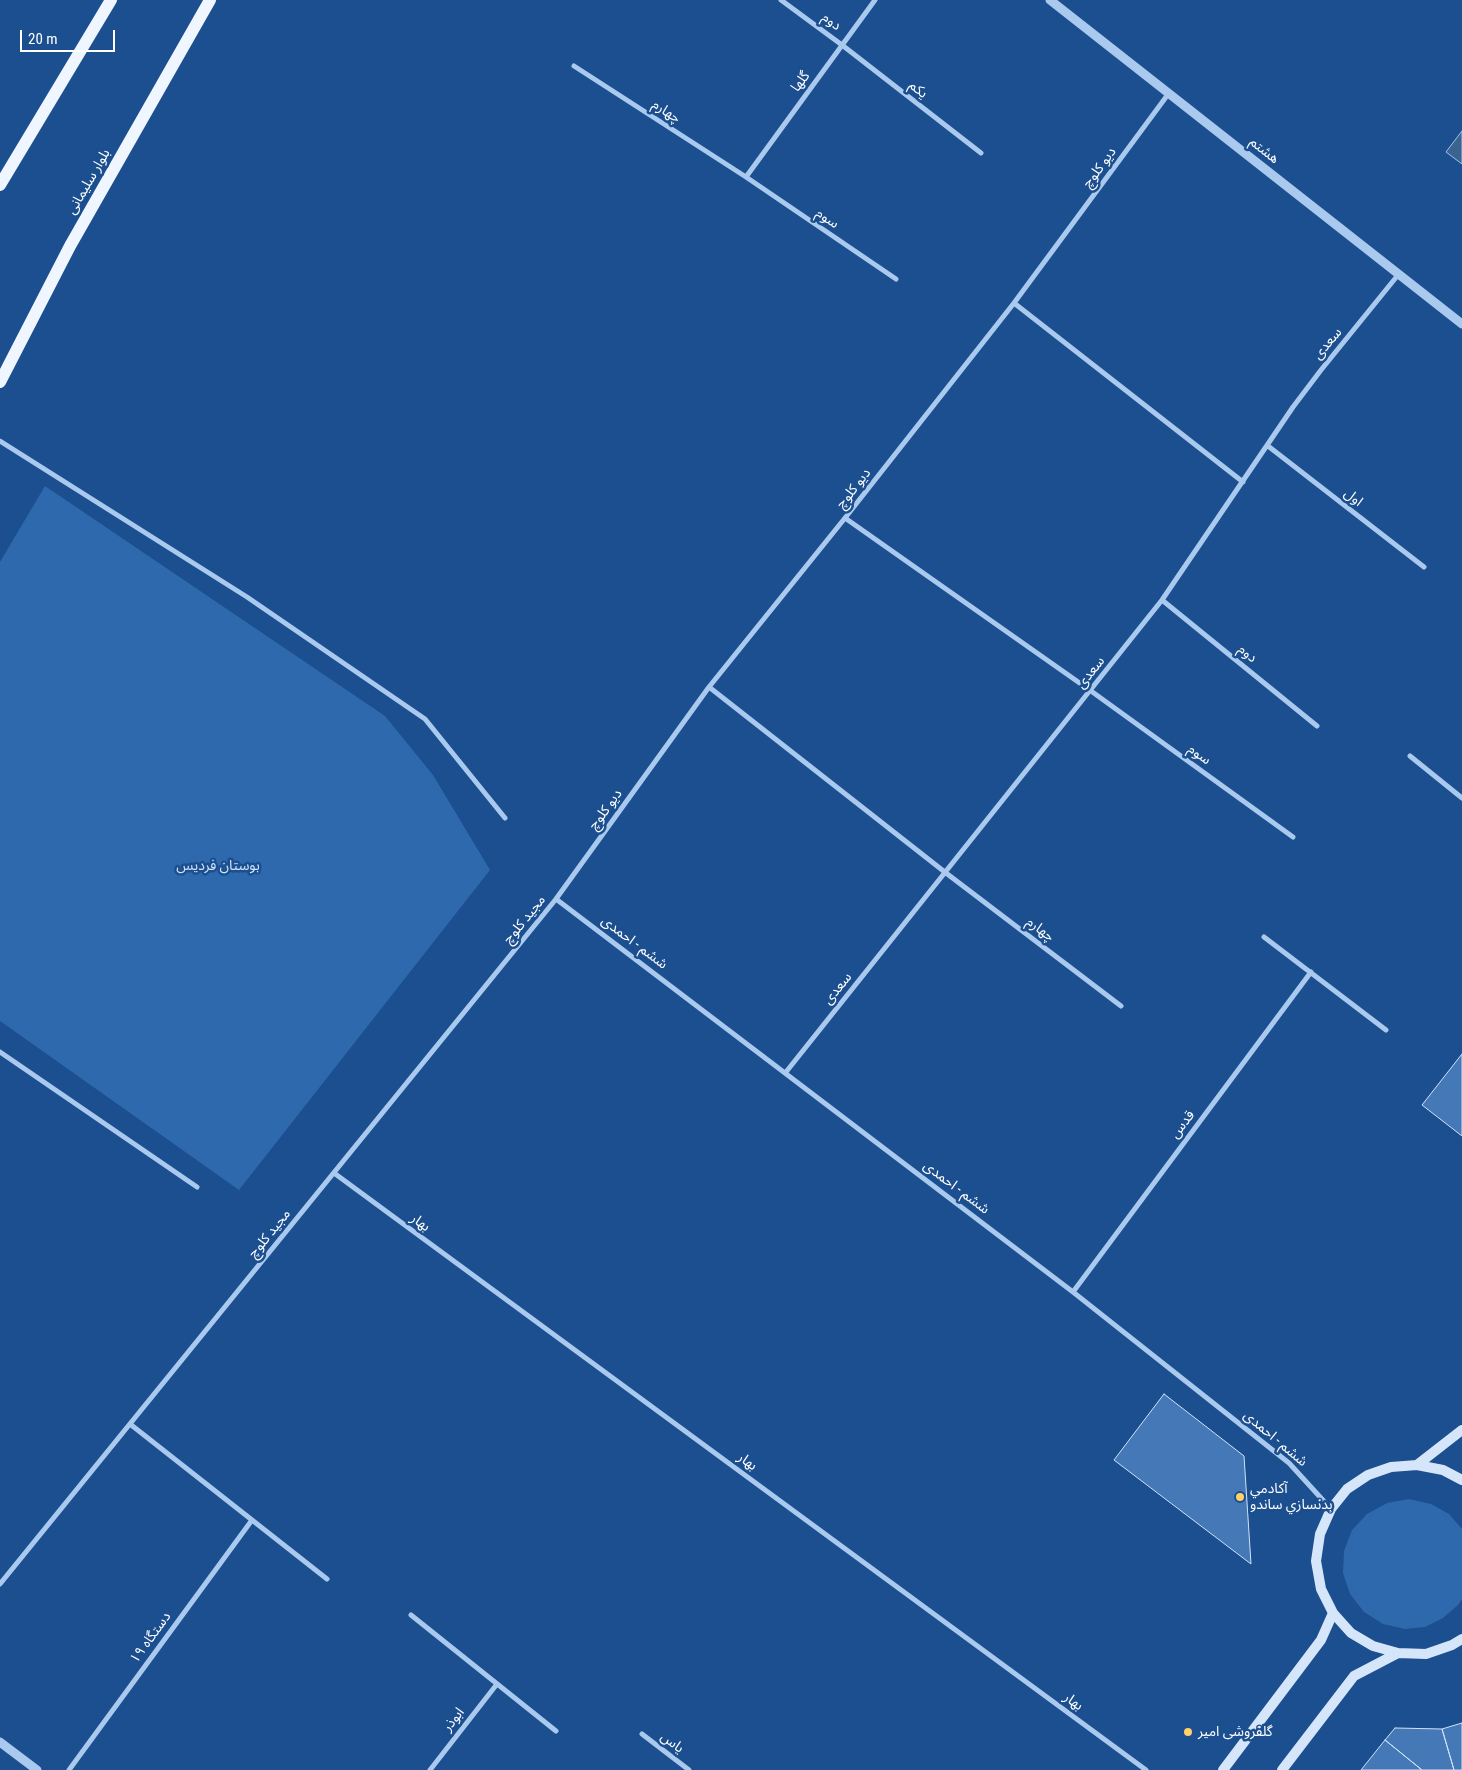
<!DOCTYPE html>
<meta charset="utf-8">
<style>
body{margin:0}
#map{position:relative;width:1462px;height:1770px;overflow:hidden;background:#1b4f8f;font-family:"Roboto Condensed",sans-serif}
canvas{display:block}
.scale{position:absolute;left:20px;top:30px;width:95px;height:22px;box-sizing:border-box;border:2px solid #fff;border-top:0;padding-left:6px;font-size:15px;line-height:18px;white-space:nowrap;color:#fff;-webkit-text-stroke:4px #1b4f8f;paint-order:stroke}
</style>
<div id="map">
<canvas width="1462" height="1770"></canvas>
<div class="scale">20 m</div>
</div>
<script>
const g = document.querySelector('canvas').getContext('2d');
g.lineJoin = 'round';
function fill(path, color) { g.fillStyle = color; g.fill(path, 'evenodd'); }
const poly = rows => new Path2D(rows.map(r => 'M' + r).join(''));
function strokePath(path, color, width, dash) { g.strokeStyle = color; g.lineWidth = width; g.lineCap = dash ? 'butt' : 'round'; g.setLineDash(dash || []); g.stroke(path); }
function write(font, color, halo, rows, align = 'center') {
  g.font = font + ' "Roboto Condensed","Noto Sans Arabic",sans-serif'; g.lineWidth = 5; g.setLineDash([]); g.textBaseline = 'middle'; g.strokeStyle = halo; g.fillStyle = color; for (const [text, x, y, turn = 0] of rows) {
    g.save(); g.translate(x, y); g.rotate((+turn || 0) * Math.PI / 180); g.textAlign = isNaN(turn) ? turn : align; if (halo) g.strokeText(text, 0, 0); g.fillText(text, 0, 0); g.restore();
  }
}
const green = poly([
 [45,486,385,716,433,775,490,870,239,1190,0,1021,0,562],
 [1409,1499,1431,1504,1449,1514,1462,1529,1462,1599,1458,1605,1443,1618,1425,1627,1405,1629,1383,1624,1364,1612,1350,1594,1343,1573,1344,1551,1352,1530,1367,1514,1387,1503]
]);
const water = poly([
 [1462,131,1462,164,1446,152,1462,131]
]);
const building = poly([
 [1462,1054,1462,1136,1422,1105,1462,1054],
 [1164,1394,1244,1456,1251,1564,1114,1460,1164,1394],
 [1462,1723,1462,1770,1454,1770,1442,1729,1462,1723],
 [1395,1728,1442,1729,1454,1770,1422,1770,1385,1740,1395,1728],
 [1385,1740,1422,1770,1361,1770,1385,1740]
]);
const minor = poly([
 [781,0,842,45,981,153],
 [574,66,746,177,896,279],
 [746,177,875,0],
 [1014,303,1243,482],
 [0,441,247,597,425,719,505,818],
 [1268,446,1424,567],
 [845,518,1091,691,1293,837],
 [1162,600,1317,726],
 [709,687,946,873,1121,1006],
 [1410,756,1462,798],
 [556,899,1073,1292,1289,1463,1331,1509],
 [1264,937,1386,1030],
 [0,1052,197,1187],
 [786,1072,1162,600,1293,407,1321,370,1398,275],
 [334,1173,1146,1770],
 [1073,1292,1311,972],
 [130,1424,327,1579],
 [0,1584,556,899,709,687,845,518,1014,303,1169,93],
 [411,1615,556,1731],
 [642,1734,689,1770],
 [69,1770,252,1520],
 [430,1770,497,1684]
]);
const tertiary = poly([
 [1050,0,1462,324],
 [0,1742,37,1770]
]);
const secondary = poly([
 [1417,1465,1462,1430],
 [1462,1480,1443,1470,1417,1465,1391,1467,1368,1475,1347,1489,1331,1509,1320,1534,1316,1561,1321,1589,1333,1613,1351,1633,1373,1646,1398,1653,1426,1654,1452,1645,1462,1639],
 [1223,1770,1321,1640,1333,1613],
 [1282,1770,1354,1676,1398,1653]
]);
const primary = poly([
 [0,185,111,0],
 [0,382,70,246,210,0]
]);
const markers = [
 [1240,1497,5,"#ffd166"],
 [1188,1732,5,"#ffd166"]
];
const streetNames = [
 ["دوم",831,22,36],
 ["گلها",801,82,-54],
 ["یکم",918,90,38],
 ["چهارم",666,112,33],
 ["هشتم",1264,151,39],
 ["دیو کلوچ",1100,168,-54],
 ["بلوار سلیمانی",89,182,-60],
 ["سوم",827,219,34],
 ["سعدی",1328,344,-50],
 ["دیو کلوچ",854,489,-52],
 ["اول",1353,498,38],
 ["دوم",1247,654,39],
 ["سعدی",1091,673,-52],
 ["سوم",1199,755,36],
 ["دیو کلوچ",606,810,-54],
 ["مجید کلوچ",525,920,-51],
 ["چهارم",1040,930,37],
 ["ششم - احمدی",634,943,37],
 ["سعدی",838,989,-51],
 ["قدس",1183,1125,-53],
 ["ششم - احمدی",956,1188,37],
 ["بهار",420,1223,36],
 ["مجید کلوچ",270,1234,-51],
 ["ششم - احمدی",1275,1439,40],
 ["بهار",747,1462,36],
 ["۱۹ دستگاه",151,1638,-54],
 ["بهار",1073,1702,36],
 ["ابوذر",454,1720,-52],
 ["یاس",672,1743,37]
];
const parkNames = [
 ["بوستان فردیس",218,866]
];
const poiNames = [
 ["آكادمي",1250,1489],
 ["بدنسازي ساندو",1250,1505],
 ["گلفروشی امیر",1198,1732]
];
fill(green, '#2e69ad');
fill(water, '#3c6290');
strokePath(water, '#9cc4f0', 1);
fill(building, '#4478b7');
strokePath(building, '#cfe3fa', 1);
strokePath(minor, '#a9c9ee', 5);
strokePath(tertiary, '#a9c9ee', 9);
strokePath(secondary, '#d6e6fa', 10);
strokePath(primary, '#f0f6ff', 12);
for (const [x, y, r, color] of markers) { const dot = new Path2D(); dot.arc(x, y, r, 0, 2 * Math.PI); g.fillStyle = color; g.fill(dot); strokePath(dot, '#1b4f8f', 2); }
write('14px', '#fff', '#1b4f8f', streetNames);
write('14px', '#cfe3fa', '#1b4f8f', parkNames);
write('14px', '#fff', '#1b4f8f', poiNames, 'left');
</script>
